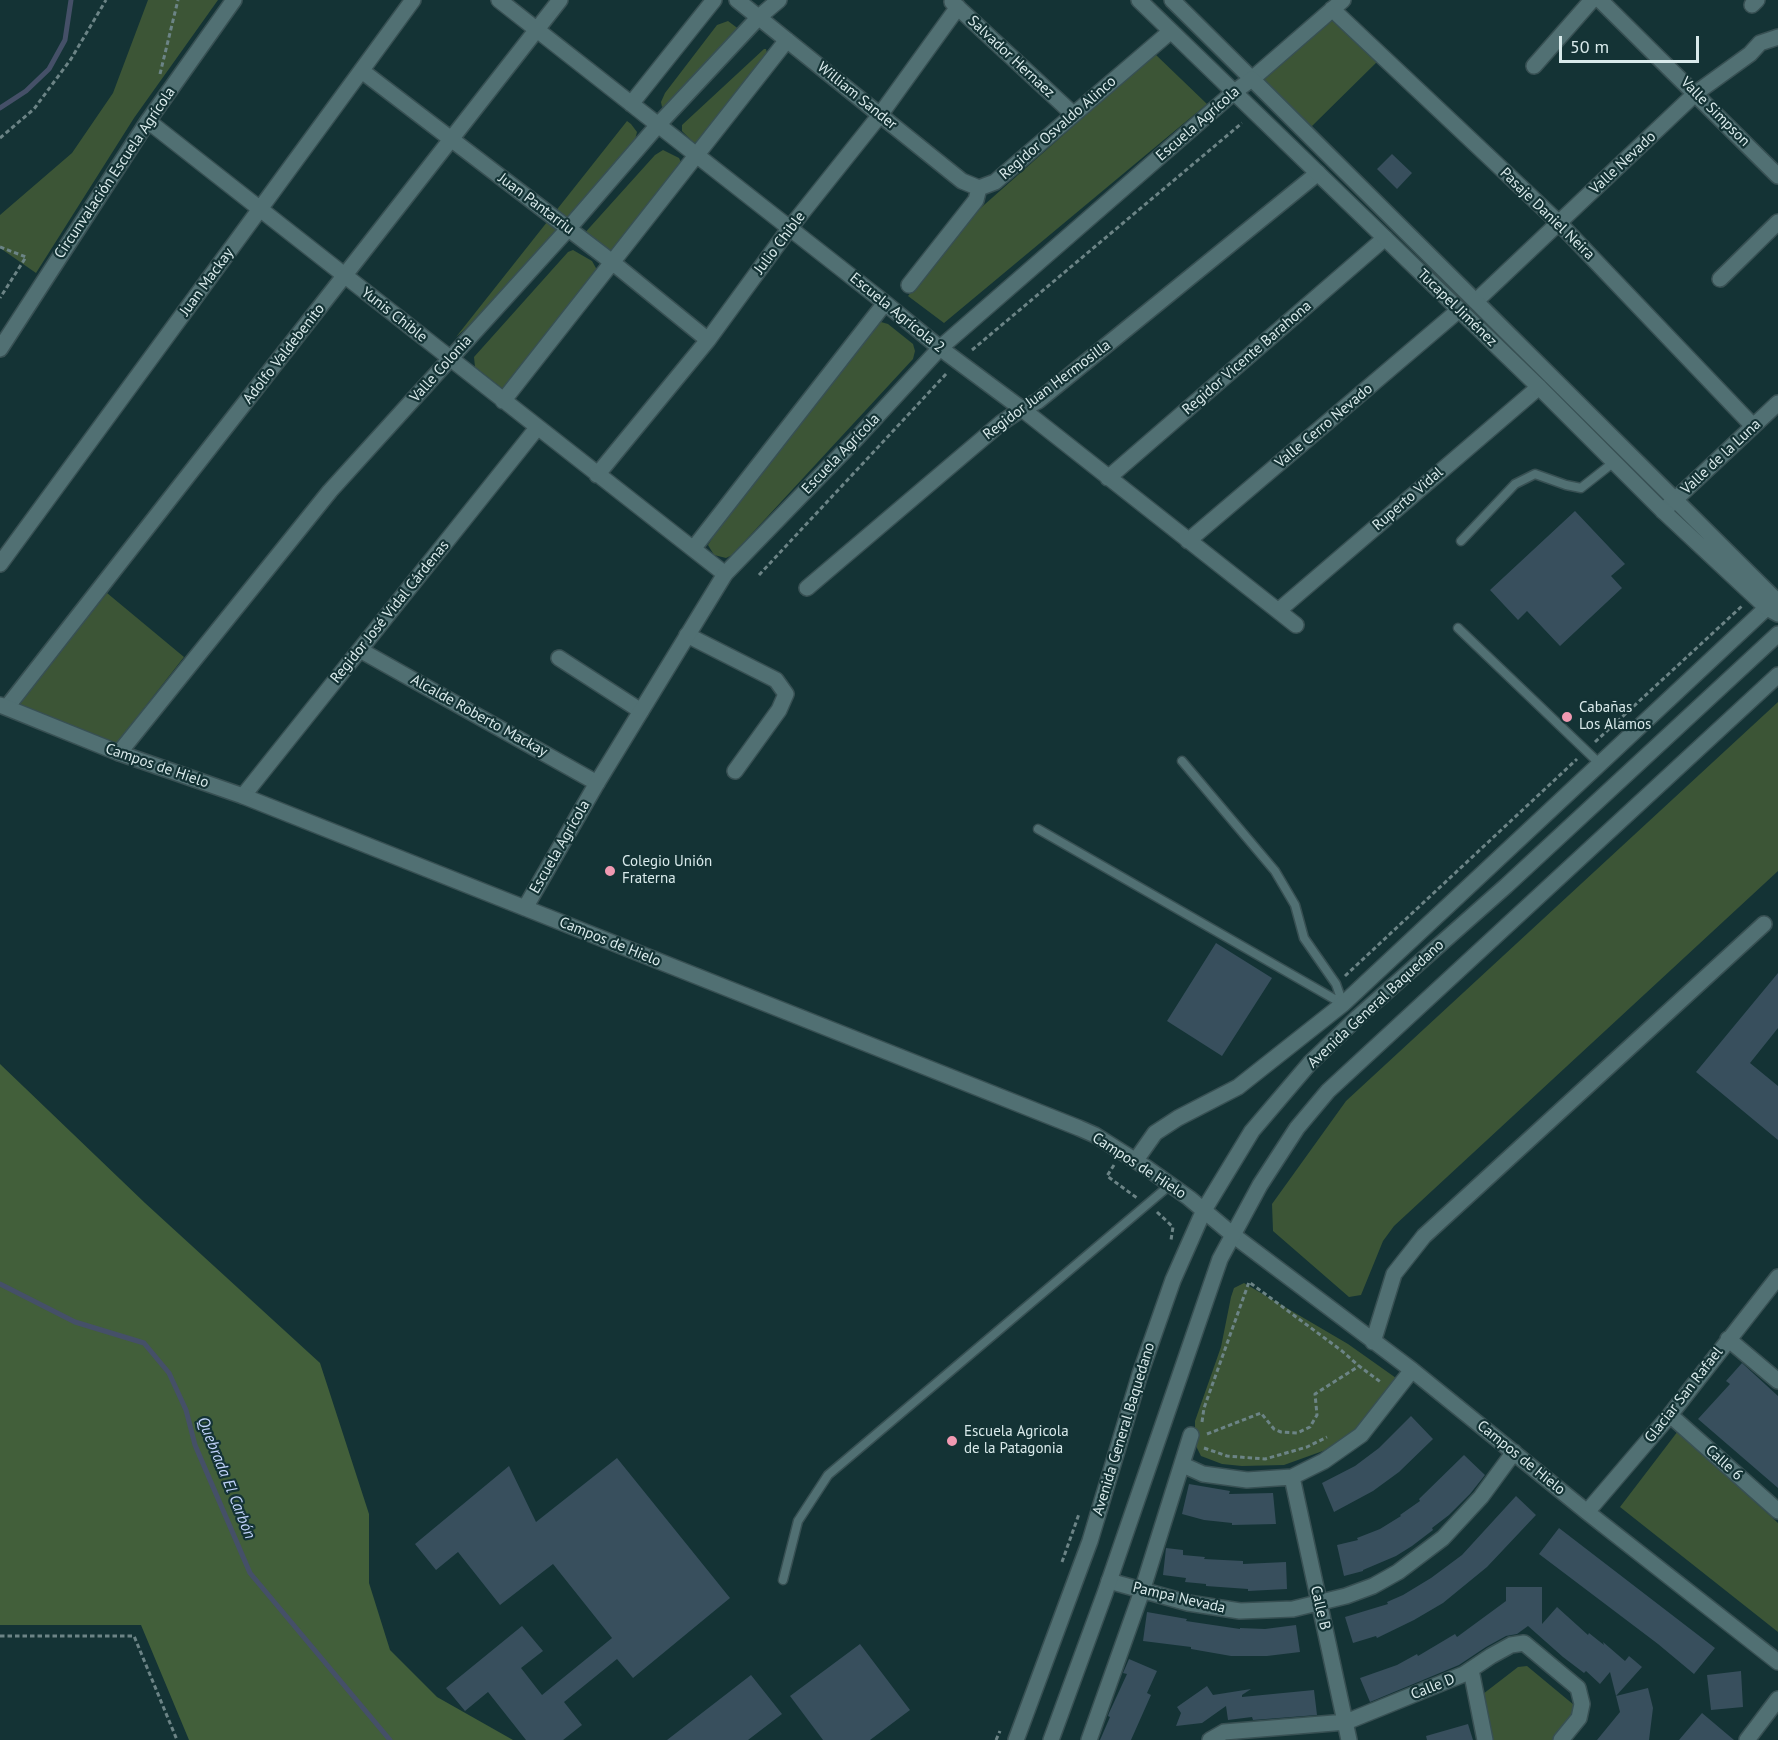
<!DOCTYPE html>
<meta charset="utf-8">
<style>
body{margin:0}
#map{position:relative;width:1778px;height:1740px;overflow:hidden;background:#143335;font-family:"PT Sans",sans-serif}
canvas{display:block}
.scale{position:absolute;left:1559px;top:36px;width:140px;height:27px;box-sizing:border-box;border:3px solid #d9eaeb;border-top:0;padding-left:8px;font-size:18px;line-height:21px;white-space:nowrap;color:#d9eaeb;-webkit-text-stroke:4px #143335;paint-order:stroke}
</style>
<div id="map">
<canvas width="1778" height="1740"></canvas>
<div class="scale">50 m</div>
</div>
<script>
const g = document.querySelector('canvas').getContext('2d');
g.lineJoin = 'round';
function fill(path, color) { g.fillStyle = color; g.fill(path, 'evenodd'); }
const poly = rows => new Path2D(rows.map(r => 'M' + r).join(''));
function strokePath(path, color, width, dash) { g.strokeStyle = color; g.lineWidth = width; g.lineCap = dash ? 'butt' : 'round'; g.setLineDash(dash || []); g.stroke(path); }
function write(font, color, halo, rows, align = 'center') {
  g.font = font + ' "PT Sans",sans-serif'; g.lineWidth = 4.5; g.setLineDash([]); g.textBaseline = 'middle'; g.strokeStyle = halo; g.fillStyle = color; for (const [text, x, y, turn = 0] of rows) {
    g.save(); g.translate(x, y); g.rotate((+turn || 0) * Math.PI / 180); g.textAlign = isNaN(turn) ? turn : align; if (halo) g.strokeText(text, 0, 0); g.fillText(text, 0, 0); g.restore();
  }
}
const green = poly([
 [148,0,218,0,134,118,36,273,0,248,0,215,72,153,113,93],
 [1333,15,1381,58,1310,128,1261,80],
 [728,21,740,30,671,103,662,107,661,102,665,93,717,25],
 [764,49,766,49,767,53,703,140,694,143,682,131,682,125],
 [1155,54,1207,104,944,323,908,296,967,220],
 [627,121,631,124,637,132,634,144,470,325,456,337],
 [663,150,679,158,682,164,613,256,582,236,655,155],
 [573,250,592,261,596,268,597,272,506,389,503,389,475,367,474,357,568,252],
 [881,322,888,324,913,344,915,351,913,359,732,555,726,558,714,555,708,545,716,532,807,416,877,323],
 [107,593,184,657,116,744,17,705],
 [1778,702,1778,871,1394,1226,1383,1241,1361,1295,1349,1297,1273,1231,1272,1204,1346,1101],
 [1244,1283,1348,1344,1396,1378,1364,1425,1334,1447,1284,1465,1242,1466,1222,1464,1201,1456,1195,1444,1195,1421,1221,1347,1231,1297,1234,1288],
 [1678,1431,1778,1523,1778,1632,1620,1507],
 [1527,1666,1574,1705,1578,1711,1556,1740,1492,1740,1483,1694,1518,1667]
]);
const forest = poly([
 [0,1064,145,1203,320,1363,369,1514,369,1583,390,1650,437,1697,513,1740,189,1740,141,1625,0,1625]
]);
const stream = poly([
 [0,108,26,91,49,69,65,40,71,0],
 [0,1284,75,1322,144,1343,169,1373,186,1410,195,1445,250,1573,390,1740]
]);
const building = poly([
 [1392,154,1412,173,1397,189,1377,169],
 [1575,511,1625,564,1611,576,1622,588,1560,646,1527,611,1518,620,1490,590],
 [1216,943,1272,978,1222,1056,1167,1021],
 [1778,973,1778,1028,1750,1063,1778,1086,1778,1140,1696,1072],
 [1742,1363,1778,1396,1778,1488,1698,1419,1730,1384,1726,1381],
 [1411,1416,1433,1439,1399,1472,1373,1491,1334,1512,1322,1483,1355,1466,1379,1448],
 [1464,1455,1485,1475,1470,1494,1449,1515,1432,1528,1433,1530,1412,1546,1396,1556,1363,1570,1363,1571,1344,1576,1337,1545,1358,1540,1357,1538,1380,1529,1401,1516,1400,1515,1420,1501,1419,1499],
 [617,1458,730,1598,633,1678,617,1659,564,1702,582,1725,563,1740,526,1740,488,1692,465,1711,446,1688,522,1626,543,1651,521,1668,542,1695,612,1638,553,1564,500,1605,458,1552,436,1570,415,1544,509,1466,536,1522],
 [1189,1484,1230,1491,1229,1494,1273,1493,1276,1524,1232,1525,1232,1523,1204,1520,1182,1514],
 [1516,1496,1536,1515,1487,1567,1443,1603,1414,1620,1377,1638,1376,1636,1353,1643,1345,1617,1388,1604,1387,1602,1403,1595,1431,1578,1462,1555],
 [1559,1528,1715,1648,1694,1674,1658,1644,1539,1554],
 [1166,1548,1183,1550,1183,1555,1205,1557,1204,1559,1243,1561,1243,1564,1286,1562,1287,1589,1248,1591,1248,1589,1206,1586,1206,1584,1185,1582,1186,1578,1163,1575],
 [1506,1587,1542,1587,1542,1624,1557,1607,1588,1635,1589,1633,1604,1645,1603,1642,1625,1661,1629,1656,1642,1667,1616,1696,1648,1688,1653,1708,1649,1740,1597,1740,1620,1712,1610,1672,1600,1684,1586,1671,1584,1673,1563,1657,1528,1626,1517,1634,1506,1636,1486,1647,1459,1665,1370,1702,1360,1678,1397,1665,1417,1654,1418,1656,1455,1634,1457,1637,1506,1601],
 [1147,1612,1187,1619,1186,1621,1240,1629,1240,1628,1265,1629,1296,1625,1300,1652,1267,1656,1231,1656,1191,1649,1191,1647,1143,1641],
 [860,1644,910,1710,870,1740,823,1740,790,1696],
 [1129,1659,1157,1671,1147,1693,1151,1695,1131,1740,1100,1740,1110,1717,1108,1716,1109,1713,1127,1674,1123,1673],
 [1741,1671,1743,1707,1711,1710,1707,1675],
 [751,1675,782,1714,748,1740,667,1740],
 [1207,1686,1213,1695,1251,1689,1242,1695,1242,1697,1314,1690,1317,1715,1253,1720,1252,1717,1228,1720,1226,1706,1202,1723,1176,1726,1181,1713,1177,1707],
 [1702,1713,1734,1740,1679,1740],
 [1468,1724,1473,1740,1427,1740,1426,1736]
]);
const path = poly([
 [160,74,178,0],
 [0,138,34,109,71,59,106,0],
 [0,247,26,257,0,298],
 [972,350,1242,123],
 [759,575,947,373],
 [1595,742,1742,606],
 [1345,976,1577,759],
 [1114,1165,1107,1176,1137,1198],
 [1157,1212,1173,1227,1171,1240],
 [1202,1422,1204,1408,1249,1282,1342,1351,1359,1366],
 [1207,1434,1261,1413,1274,1429,1281,1432,1297,1433,1310,1427,1317,1415,1315,1394,1359,1366,1382,1383],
 [1204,1448,1227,1456,1265,1459,1307,1447,1327,1437],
 [1062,1562,1079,1514],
 [0,1636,134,1636,177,1740],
 [996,1740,1000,1731]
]);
const lane = poly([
 [1461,541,1515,484,1535,474,1566,485,1581,488,1614,462],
 [1458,628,1600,764],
 [1182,761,1275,871,1295,905,1304,938,1336,984,1343,1004],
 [1038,829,1343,1004],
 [783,1580,798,1521,828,1475,1170,1185]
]);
const street = poly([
 [499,0,885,303,940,348,1022,409,1296,625],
 [737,0,962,181,979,188,995,182,1171,31],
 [1139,0,1234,92],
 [1172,0,1252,79,1343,0],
 [1600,0,1778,176],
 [952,2,1073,114],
 [1752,5,1757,0],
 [1332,9,1559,223,1753,426],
 [1534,66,1592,0],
 [362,71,612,262,708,340],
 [631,104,714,0],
 [148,121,725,574],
 [1720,279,1778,222],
 [909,285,976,200,979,188],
 [1476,301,1696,93,1750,54,1760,43,1778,37],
 [0,349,148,121,234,0],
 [503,401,787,40],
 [597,475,708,340,789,229,880,115,958,7],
 [1108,478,1385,238],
 [1663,511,1778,403],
 [1188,541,1459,310],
 [693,549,885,303],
 [0,564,413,0],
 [807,588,1001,423,1022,409,1038,401,1318,173],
 [1278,611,1539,387],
 [687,635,776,680,786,694,779,710,735,771],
 [360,650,597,783],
 [559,658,641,711],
 [7,707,560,0],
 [119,753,330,491,568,229,658,125,759,17,779,0],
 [243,796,537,428],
 [1136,1160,1155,1133,1178,1118,1238,1087,1343,1004,1776,599],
 [1233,1235,1412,1370,1587,1512,1778,1662],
 [1728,1339,1778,1381],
 [1373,1342,1394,1274,1424,1236,1764,924],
 [1670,1415,1778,1511],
 [1183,1465,1203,1474,1247,1480,1292,1477,1324,1461,1361,1435,1412,1370],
 [1292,1477,1349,1740],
 [1587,1512,1670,1415,1778,1277],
 [1109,1581,1188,1603,1240,1611,1293,1609,1346,1596,1373,1586,1398,1572,1443,1538,1481,1497,1514,1452],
 [1471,1670,1485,1740],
 [1089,1740,1142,1591,1191,1435],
 [1210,1740,1224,1732,1346,1722,1464,1674,1491,1656,1511,1645,1524,1643,1578,1688,1582,1704,1579,1718,1561,1740],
 [1747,1740,1778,1699]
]);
const secondary = poly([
 [1234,92,1539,387,1663,511,1767,608,1778,614],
 [0,705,119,753,243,796,1079,1128,1095,1135,1147,1168,1189,1198,1233,1235],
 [525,908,597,783,725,574,856,439,940,348,1234,92,1252,79,1778,602],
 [1016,1740,1090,1541,1140,1374,1173,1280,1204,1210,1252,1131,1310,1063,1358,1017,1506,886,1778,634],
 [1051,1740,1105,1593,1220,1259,1260,1185,1297,1128,1328,1091,1778,675]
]);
const markers = [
 [1567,717,6,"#f19ab2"],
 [610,871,6,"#f19ab2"],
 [952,1441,6,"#f19ab2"]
];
const streetNames = [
 ["Salvador Hernaez",1011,57,43],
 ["William Sander",857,96,39],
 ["Valle Simpson",1715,112,45],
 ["Escuela Agrícola",1198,124,-41],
 ["Regidor Osvaldo Alinco",1058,128,-41],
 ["Valle Nevado",1623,163,-43],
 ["Circunvalación Escuela Agrícola",115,173,-56],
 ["Juan Pantarriu",536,204,37],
 ["Pasaje Daniel Neira",1547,214,44],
 ["Julio Chible",780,243,-53],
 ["Juan Mackay",207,282,-54],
 ["Tucapel Jiménez",1457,308,44],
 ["Escuela Agrícola 2",897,313,39],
 ["Yunis Chible",394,315,38],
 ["Adolfo Valdebenito",284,354,-52],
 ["Regidor Vicente Barahona",1247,358,-41],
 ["Valle Colonia",441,369,-48],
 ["Regidor Juan Hermosilla",1047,390,-37],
 ["Valle Cerro Nevado",1324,426,-40],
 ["Escuela Agrícola",841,454,-46],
 ["Valle de la Luna",1721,457,-43],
 ["Ruperto Vidal",1408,499,-41],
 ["Regidor José Vidal Cárdenas",390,612,-51],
 ["Alcalde Roberto Mackay",479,716,29],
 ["Campos de Hielo",157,766,19],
 ["Escuela Agrícola",560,847,-60],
 ["Campos de Hielo",610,942,22],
 ["Avenida General Baquedano",1376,1004,-43],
 ["Campos de Hielo",1139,1166,33],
 ["Glaciar San Rafael",1684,1395,-52],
 ["Avenida General Baquedano",1124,1429,-73],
 ["Campos de Hielo",1521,1458,39],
 ["Calle 6",1724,1463,42],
 ["Pampa Nevada",1179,1598,13],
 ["Calle B",1320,1608,77],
 ["Calle D",1433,1687,-22]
];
const poiNames = [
 ["Cabañas",1579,708],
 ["Los Alamos",1579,725],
 ["Colegio Unión",622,862],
 ["Fraterna",622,879],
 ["Escuela Agricola",964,1432],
 ["de la Patagonia",964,1449]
];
const waterNames = [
 ["Quebrada El Carbón",226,1478,68]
];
fill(green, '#3c5536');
fill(forest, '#425f3a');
strokePath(stream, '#455068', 5);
fill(building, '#384f5d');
strokePath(lane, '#385053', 11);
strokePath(street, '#385053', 18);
strokePath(secondary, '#385053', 18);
strokePath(path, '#6c8486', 3, [4.5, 3]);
strokePath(lane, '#517073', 8);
strokePath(street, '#517073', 15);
strokePath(secondary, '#517073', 15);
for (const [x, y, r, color] of markers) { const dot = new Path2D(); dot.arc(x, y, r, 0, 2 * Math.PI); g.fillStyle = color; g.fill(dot); strokePath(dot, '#143335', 2); }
write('15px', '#d9eaeb', '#143335', streetNames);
write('15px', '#d9eaeb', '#143335', poiNames, 'left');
write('italic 16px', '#c0d2fa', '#143335', waterNames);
</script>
